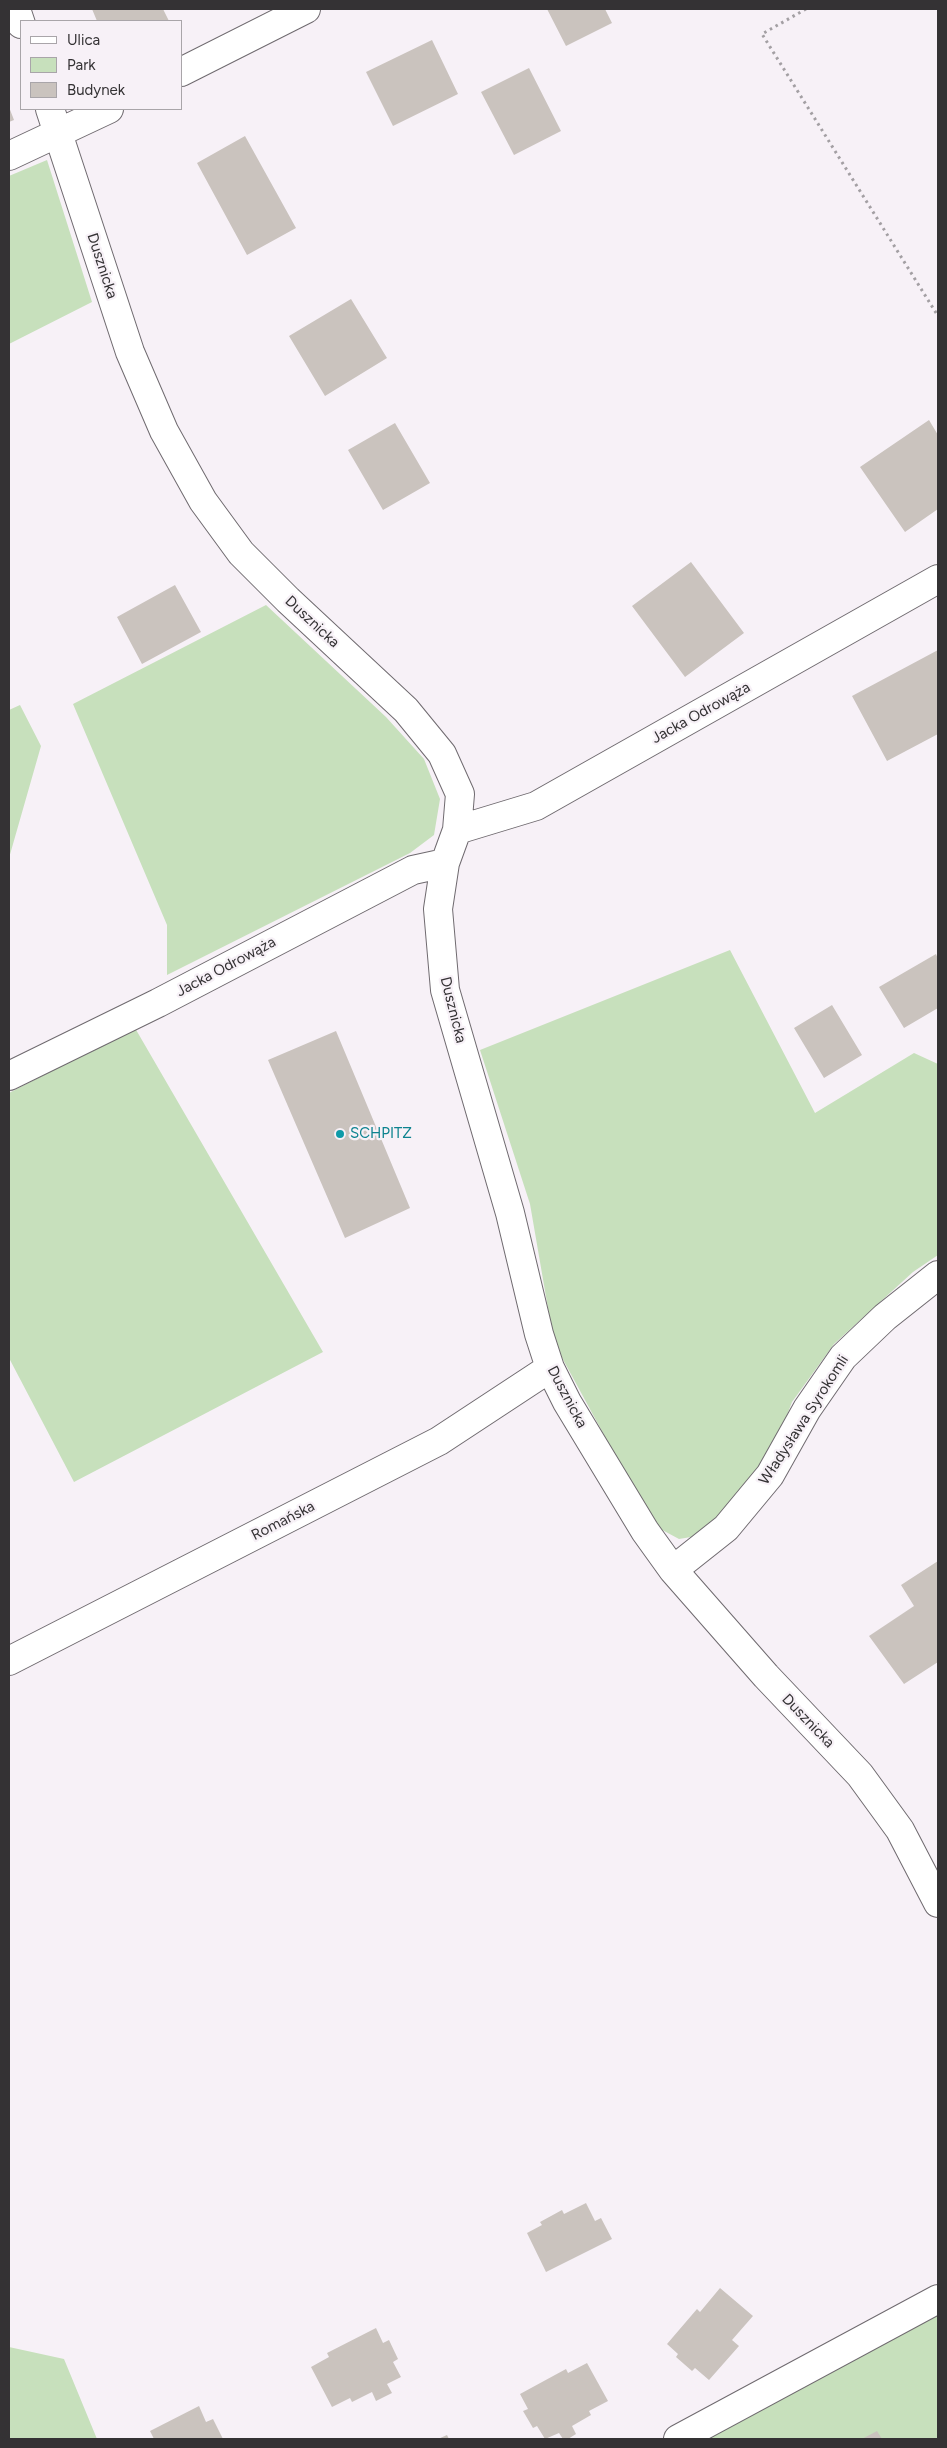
<!DOCTYPE html>
<meta charset="utf-8">
<style>
body{margin:0}
#map{position:relative;width:947px;height:2448px;overflow:hidden;background:#f7f1f7;font-family:Figtree,sans-serif}
canvas{display:block}
.frame{position:absolute;inset:0;border:10px solid #343234;pointer-events:none}
.legend{position:absolute;left:20px;top:20px;width:162px;height:90px;box-sizing:border-box;background:#f7f1f7;border:1px solid #a9a5a9;margin:0;padding:6px 9px;list-style:none;font-size:15px;color:#343234}
.legend li{display:flex;align-items:center;gap:10px;height:25px}
.legend b{width:25px;border:1px solid #a9a5a9}
</style>
<div id="map">
<canvas width="947" height="2448"></canvas>
<div class="frame"></div>
<ul class="legend">
<li><b style="height:6px;background:#fff"></b>Ulica</li>
<li><b style="height:14px;background:#c7e0bc"></b>Park</li>
<li><b style="height:14px;background:#cac3be"></b>Budynek</li>
</ul>
</div>
<script>
const g = document.querySelector('canvas').getContext('2d');
g.lineJoin = 'round';
function fill(path, color) { g.fillStyle = color; g.fill(path, 'evenodd'); }
const poly = rows => new Path2D(rows.map(r => 'M' + r).join(''));
function strokePath(path, color, width, dash) { g.strokeStyle = color; g.lineWidth = width; g.lineCap = dash ? 'butt' : 'round'; g.setLineDash(dash || []); g.stroke(path); }
function write(font, color, halo, rows, align = 'center') {
  g.font = font + ' Figtree,sans-serif'; g.lineWidth = 4.5; g.setLineDash([]); g.textBaseline = 'middle'; g.strokeStyle = halo; g.fillStyle = color; for (const [text, x, y, turn = 0] of rows) {
    g.save(); g.translate(x, y); g.rotate((+turn || 0) * Math.PI / 180); g.textAlign = isNaN(turn) ? turn : align; if (halo) g.strokeText(text, 0, 0); g.fillText(text, 0, 0); g.restore();
  }
}
const green = poly([
 [47,160,92,302,9,344,9,176],
 [266,605,386,717,424,759,440,799,434,835,410,853,167,975,167,925,73,704],
 [20,705,41,746,9,858,9,710],
 [730,950,815,1113,914,1053,938,1064,938,1255,913,1272,834,1344,792,1402,769,1463,703,1535,679,1539,653,1525,554,1343,530,1204,480,1050],
 [135,1028,323,1352,74,1482,9,1358,9,1093],
 [938,2310,938,2439,698,2439],
 [9,2347,64,2359,97,2439,9,2439]
]);
const building = poly([
 [92,9,163,9,169,21,97,21],
 [547,9,605,9,612,23,566,46],
 [432,40,458,94,393,126,366,72],
 [529,68,561,131,514,155,481,92],
 [9,107,14,120,9,122],
 [245,136,296,228,247,255,197,163],
 [351,299,387,358,325,396,289,336],
 [929,420,938,435,938,509,905,532,860,467],
 [395,423,430,483,383,510,348,450],
 [691,562,744,633,685,677,632,606],
 [175,585,201,632,142,664,117,617],
 [938,650,938,734,887,761,852,696],
 [936,954,938,959,938,1008,904,1028,879,987],
 [832,1005,862,1055,824,1078,794,1028],
 [336,1031,410,1208,345,1238,268,1060],
 [938,1561,938,1662,904,1684,869,1636,914,1606,901,1585],
 [586,2203,595,2221,601,2218,612,2239,546,2272,527,2233,542,2225,540,2222,562,2210,564,2214],
 [720,2288,753,2316,732,2340,739,2346,709,2380,695,2368,692,2371,676,2357,678,2354,667,2344,697,2309,700,2312],
 [376,2328,383,2343,389,2340,398,2359,393,2362,401,2377,387,2384,392,2393,376,2401,372,2392,352,2402,350,2398,332,2407,311,2367,329,2357,327,2353],
 [587,2363,608,2401,589,2411,591,2415,572,2426,576,2434,568,2439,563,2439,559,2433,545,2439,537,2426,533,2428,523,2411,528,2409,520,2394,566,2369,568,2373],
 [199,2406,206,2422,213,2419,223,2439,154,2439,150,2431],
 [877,2431,882,2439,862,2439],
 [447,2435,449,2439,438,2439]
]);
const path = poly([
 [806,9,762,34,938,316]
]);
const minor = poly([
 [16,9,21,24],
 [181,72,306,9],
 [50,109,130,352,164,431,203,501,241,553,288,600,406,710,442,754,460,794,457,830,445,863,438,909,445,990,510,1213,539,1334,550,1368,567,1402,645,1531,673,1570,766,1676,860,1775,900,1830,938,1903],
 [9,156,109,109],
 [457,830,536,806,938,579],
 [9,1076,158,1003,413,870,445,863],
 [673,1570,726,1528,770,1475,807,1409,843,1357,885,1317,938,1275],
 [9,1661,439,1441,550,1368],
 [678,2439,938,2299]
]);
const markers = [
 [340,1134,5,"#0f9aa8"]
];
const streetNames = [
 ["Dusznicka",102,266,72],
 ["Dusznicka",312,622,43],
 ["Jacka Odrowąża",701,713,-29],
 ["Jacka Odrowąża",226,967,-28],
 ["Dusznicka",453,1010,76],
 ["Dusznicka",567,1397,62],
 ["Władysława Syrokomli",804,1420,-57],
 ["Romańska",283,1521,-27],
 ["Dusznicka",808,1721,46]
];
const cultureNames = [
 ["SCHPITZ",350,1134]
];
fill(green, '#c7e0bc');
fill(building, '#cac3be');
strokePath(minor, '#6f6a6f', 30);
strokePath(path, '#a39fa3', 3, [2.5, 4]);
strokePath(minor, '#fff', 28);
for (const [x, y, r, color] of markers) { const dot = new Path2D(); dot.arc(x, y, r, 0, 2 * Math.PI); g.fillStyle = color; g.fill(dot); strokePath(dot, '#f7f1f7', 2); }
write('15px', '#343234', '#f7f1f7', streetNames);
write('15px', '#0d838f', '#f7f1f7', cultureNames, 'left');
</script>
